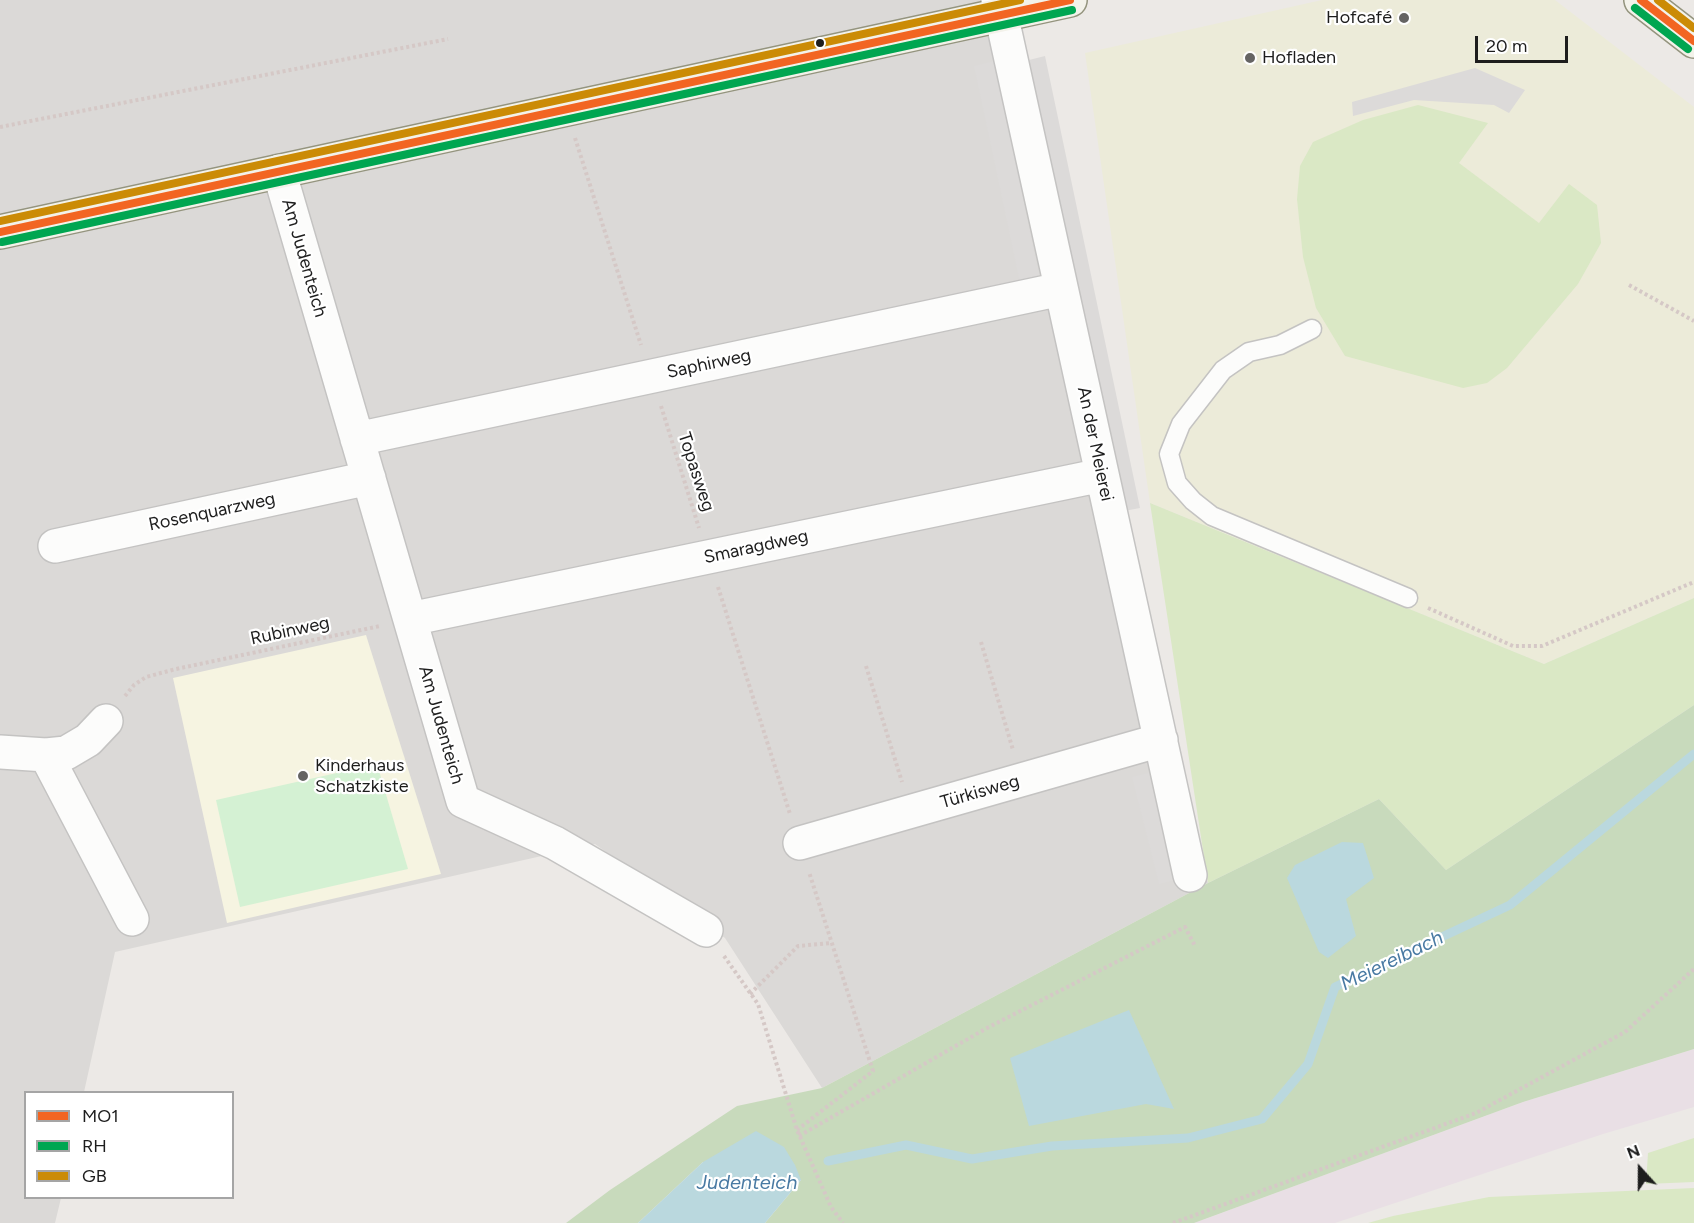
<!DOCTYPE html>
<meta charset="utf-8">
<style>
body{margin:0}
#map{position:relative;width:1694px;height:1223px;overflow:hidden;background:#ece9e6;font-family:Figtree,sans-serif}
canvas{display:block}
.legend{position:absolute;left:24px;top:1091px;width:210px;height:108px;box-sizing:border-box;background:#fff;border:2px solid #a5a5a5;margin:0;padding:8px 10px;list-style:none;font-size:18px;color:#1d1d1d}
.legend li{display:flex;align-items:center;gap:12px;height:30px}
.legend b{width:30px;border:2px solid #a5a5a5}
.north{position:absolute;left:1610px;top:1139px;width:60px;height:60px;-webkit-text-stroke:4px #fff;paint-order:stroke;rotate:339deg;font-size:16px;font-weight:700;line-height:24px;text-align:center;color:#1d1d1d}
.north::after{content:'';display:block;margin:auto;width:21px;height:27px;background:#1d1d1d;clip-path:polygon(50% 0,100% 100%,50% 72%,0 100%)}
.scale{position:absolute;left:1475px;top:36px;width:93px;height:27px;box-sizing:border-box;border:3px solid #1d1d1d;border-top:0;padding-left:8px;font-size:18px;line-height:21px;white-space:nowrap;color:#1d1d1d;-webkit-text-stroke:4px #fff;paint-order:stroke}
</style>
<div id="map">
<canvas width="1694" height="1223"></canvas>
<ul class="legend">
<li><b style="height:8px;background:#f26522"></b>MO1</li>
<li><b style="height:8px;background:#00a651"></b>RH</li>
<li><b style="height:8px;background:#cb8b06"></b>GB</li>
</ul>
<div class="north">N</div>
<div class="scale">20 m</div>
</div>
<script>
const g = document.querySelector('canvas').getContext('2d');
g.lineJoin = 'round';
function fill(path, color) { g.fillStyle = color; g.fill(path, 'evenodd'); }
const poly = rows => new Path2D(rows.map(r => 'M' + r).join(''));
function strokePath(path, color, width, dash) { g.strokeStyle = color; g.lineWidth = width; g.lineCap = dash ? 'butt' : 'round'; g.setLineDash(dash || []); g.stroke(path); }
function write(font, color, halo, rows, align = 'center') {
  g.font = font + ' Figtree,sans-serif'; g.lineWidth = 4.5; g.setLineDash([]); g.textBaseline = 'middle'; g.strokeStyle = halo; g.fillStyle = color; for (const [text, x, y, turn = 0] of rows) {
    g.save(); g.translate(x, y); g.rotate((+turn || 0) * Math.PI / 180); g.textAlign = isNaN(turn) ? turn : align; if (halo) g.strokeText(text, 0, 0); g.fillText(text, 0, 0); g.restore();
  }
}
const residential = poly([
 [0,0,1000,0,1124,511,1208,883,822,1088,725,938,595,844,115,952,84,1092,26,1092,26,1198,61,1198,55,1223,0,1223]
]);
const industrial = poly([
 [1694,1049,1694,1107,1603,1134,1335,1223,1194,1223,1523,1102]
]);
const education = poly([
 [366,635,441,874,227,923,173,678]
]);
const farmland = poly([
 [1322,0,1555,0,1694,107,1694,598,1544,664,1150,503,1085,53]
]);
const grass = poly([
 [1418,105,1488,123,1459,163,1539,223,1569,184,1597,205,1601,243,1578,284,1507,368,1487,383,1463,388,1345,356,1316,308,1303,257,1297,199,1300,166,1313,142,1363,120],
 [1150,503,1544,664,1694,598,1694,705,1446,870,1379,799,1208,883],
 [1694,1138,1694,1182,1646,1184,1648,1153],
 [1694,1188,1694,1223,1368,1223,1393,1216,1489,1197]
]);
const forest = poly([
 [1694,705,1694,1049,1523,1102,1194,1223,765,1223,801,1180,703,1162,638,1223,566,1223,610,1190,737,1106,822,1088,1208,883,1379,799,1446,870]
]);
const park = poly([
 [377,764,408,869,240,907,216,800]
]);
const parking = poly([
 [1045,56,1140,508,1124,511,1029,60],
 [994,61,1040,279,1020,283,974,66],
 [1475,68,1525,90,1509,113,1494,105,1414,100,1353,116,1352,102],
 [1152,772,1179,879,1159,884,1132,777]
]);
const water = poly([
 [1342,842,1363,843,1374,878,1346,899,1356,936,1328,958,1319,952,1287,878,1295,865],
 [1129,1010,1174,1109,1146,1104,1029,1126,1010,1058],
 [756,1131,784,1147,795,1165,801,1180,765,1223,638,1223,703,1162]
]);
const stream = poly([
 [828,1161,906,1145,972,1159,1052,1146,1188,1138,1262,1119,1308,1064,1335,987,1510,905,1694,754]
]);
const path = poly([
 [0,127,448,39],
 [575,138,641,345],
 [1629,285,1694,321],
 [661,406,699,528],
 [718,587,790,814],
 [1428,608,1513,646,1542,646,1694,582],
 [981,642,1013,750],
 [866,666,902,782],
 [125,696,134,685,146,677,176,669,380,626],
 [724,956,758,1004,797,1130,831,1207,843,1223],
 [750,994,798,946,832,943],
 [797,1130,873,1071,809,872],
 [799,1136,987,1028,1185,927,1195,946],
 [1173,1223,1476,1113,1625,1032,1694,969]
]);
const lane = poly([
 [1312,329,1280,345,1249,352,1223,370,1181,424,1169,454,1177,483,1193,501,1212,516,1408,598]
]);
const street = poly([
 [998,0,1190,875],
 [279,171,463,801,555,843,706,930],
 [357,439,1061,289],
 [55,546,369,478],
 [410,619,1102,475],
 [0,752,46,755,132,919],
 [46,755,66,753,88,740,106,721],
 [800,843,1161,740]
]);
const secondary = poly([
 [1641,0,1694,41],
 [0,232,1070,0]
]);
const bus1 = poly([
 [1641,0,1694,41],
 [0,232,1070,0]
]);
const bus2 = poly([
 [1635,8,1688,49],
 [2,242,1072,10]
]);
const bus3 = poly([
 [1658,0,1694,28],
 [0,221,1020,0]
]);
const markers = [
 [1404,18,6,"#656463"],
 [820,43,5,"#1d1d1d"],
 [1250,58,6,"#656463"],
 [303,776,6,"#656463"]
];
const poiNames = [
 ["Hofcafé",1392,18,"right"],
 ["Hofladen",1262,58],
 ["Kinderhaus",315,766],
 ["Schatzkiste",315,787]
];
const streetNames = [
 ["Am Judenteich",304,258,74],
 ["Saphirweg",709,364,-12],
 ["An der Meierei",1095,444,78],
 ["Topasweg",696,472,72],
 ["Rosenquarzweg",212,512,-12],
 ["Smaragdweg",756,547,-12],
 ["Rubinweg",290,631,-12],
 ["Am Judenteich",441,725,74],
 ["Türkisweg",980,792,-16]
];
const waterNames = [
 ["Meiereibach",1392,961,-26],
 ["Judenteich",747,1183]
];
fill(residential, '#dbd9d7');
fill(industrial, '#e9dfe5');
fill(education, '#f6f4e1');
fill(farmland, '#ecebd9');
fill(grass, '#dae8c5');
fill(forest, '#c8dabc');
fill(park, '#d4f1d3');
fill(parking, '#dcdad9');
fill(water, '#bad8de');
strokePath(stream, '#bad8de', 9);
strokePath(lane, '#c4c3c2', 21);
strokePath(street, '#c4c3c2', 36);
strokePath(secondary, '#94947e', 36);
strokePath(path, '#d5c8c6', 4, [3, 3]);
strokePath(lane, '#fcfcfb', 18);
strokePath(street, '#fcfcfb', 33);
strokePath(secondary, '#f3f2ea', 33);
strokePath(bus1, '#f26522', 8);
strokePath(bus2, '#00a651', 8);
strokePath(bus3, '#cb8b06', 8);
for (const [x, y, r, color] of markers) { const dot = new Path2D(); dot.arc(x, y, r, 0, 2 * Math.PI); g.fillStyle = color; g.fill(dot); strokePath(dot, '#fff', 2); }
write('18px', '#1d1d1d', '#fff', poiNames, 'left');
write('18px', '#1d1d1d', '#fff', streetNames);
write('italic 20px', '#497aa3', '#fff', waterNames);
</script>
